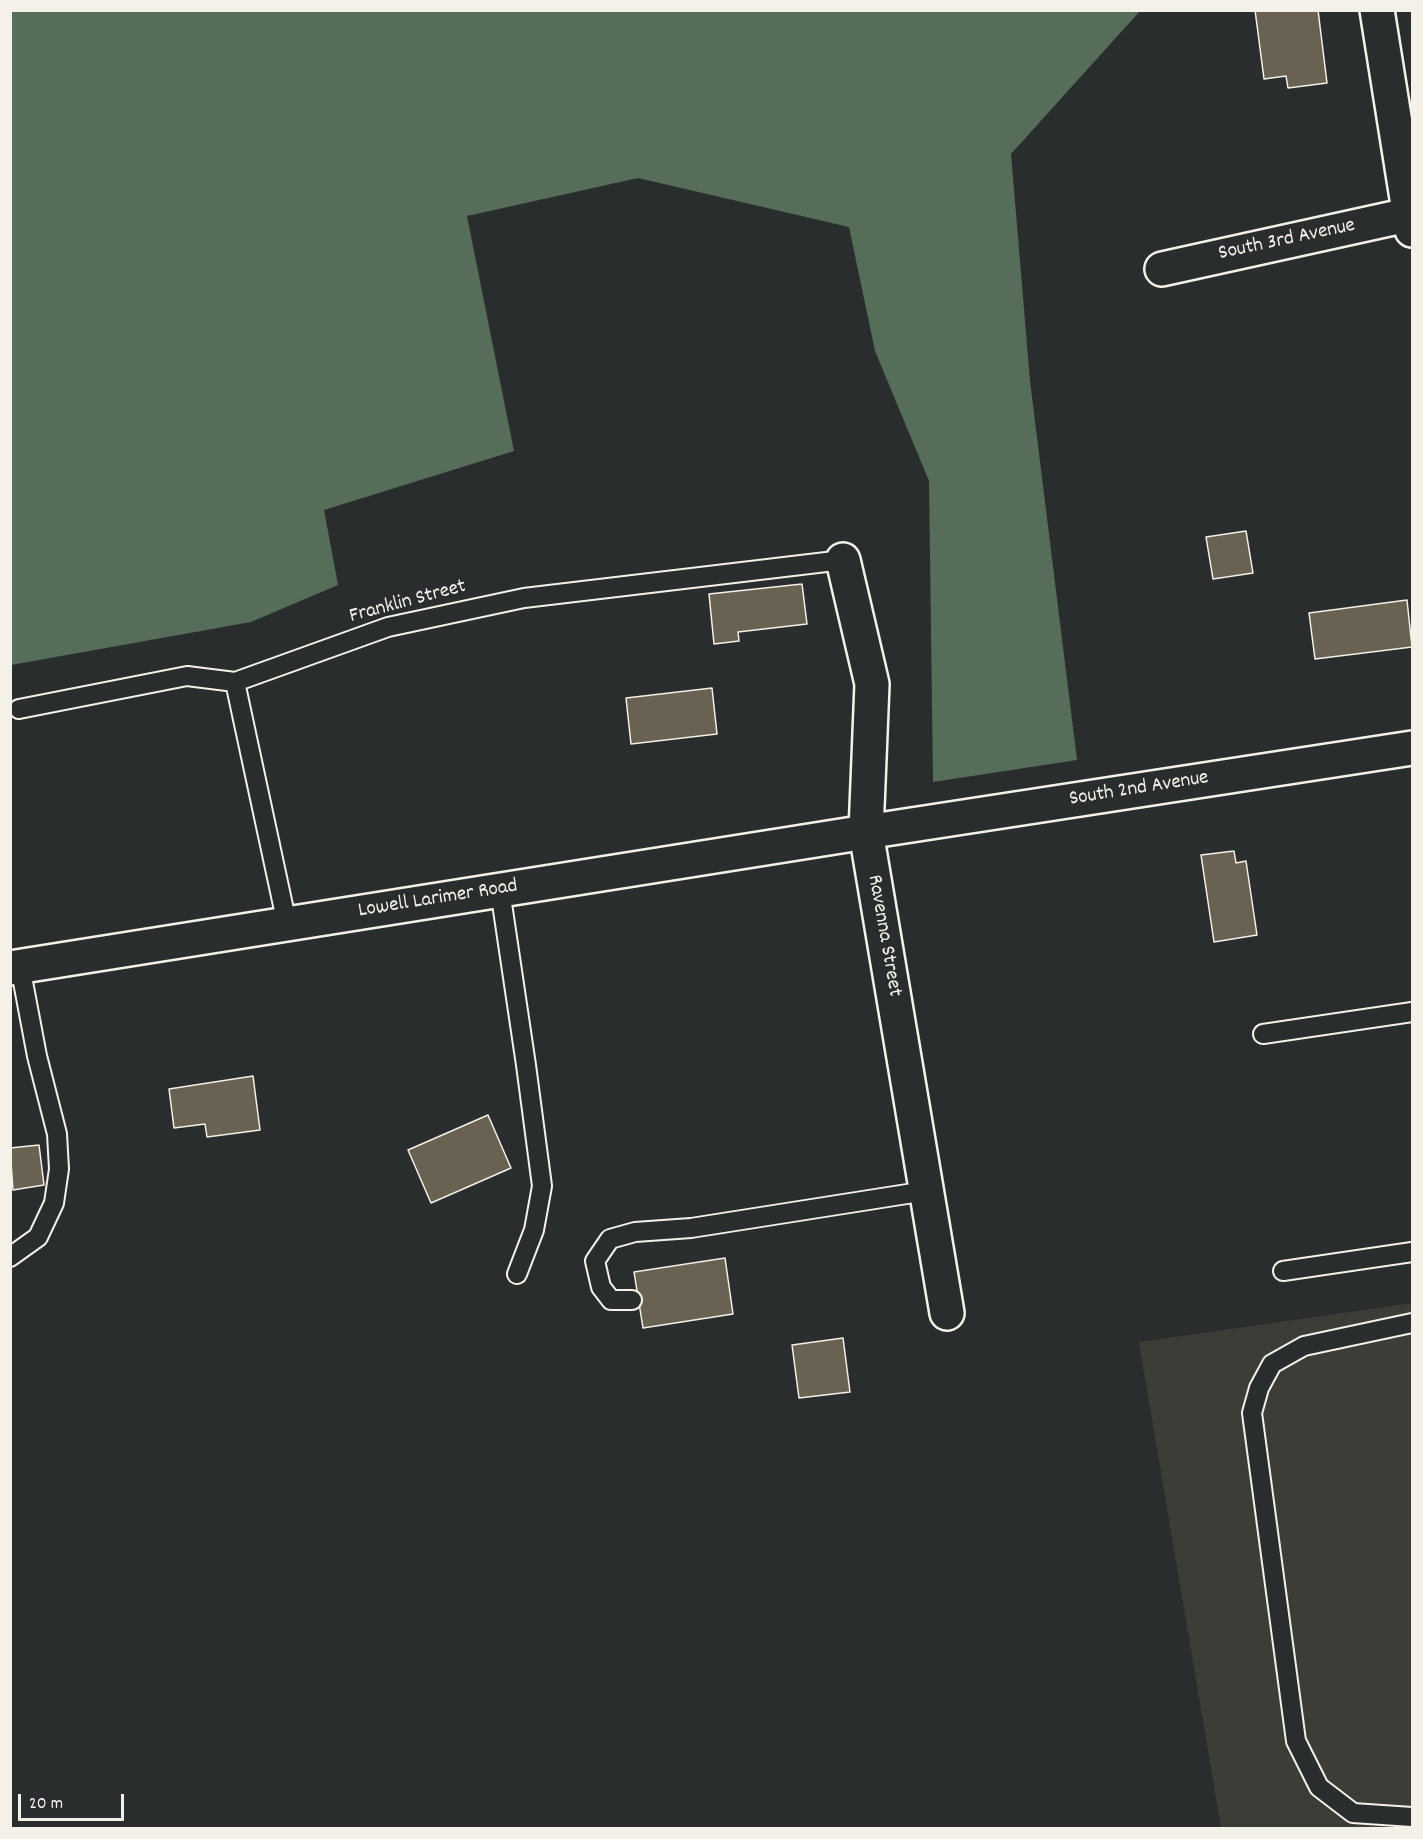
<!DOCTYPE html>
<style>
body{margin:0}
#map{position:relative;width:1423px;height:1839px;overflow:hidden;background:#2a2d2e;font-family:Dekko,sans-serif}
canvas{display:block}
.frame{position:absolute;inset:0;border:12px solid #f4f1e8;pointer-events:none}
.scale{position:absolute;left:18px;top:1794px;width:106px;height:27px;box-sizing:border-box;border:3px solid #f4f1e8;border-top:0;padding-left:8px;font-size:18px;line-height:21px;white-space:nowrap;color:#f4f1e8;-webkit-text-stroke:4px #2a2d2e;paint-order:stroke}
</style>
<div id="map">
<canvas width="1423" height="1839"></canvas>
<div class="frame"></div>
<div class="scale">20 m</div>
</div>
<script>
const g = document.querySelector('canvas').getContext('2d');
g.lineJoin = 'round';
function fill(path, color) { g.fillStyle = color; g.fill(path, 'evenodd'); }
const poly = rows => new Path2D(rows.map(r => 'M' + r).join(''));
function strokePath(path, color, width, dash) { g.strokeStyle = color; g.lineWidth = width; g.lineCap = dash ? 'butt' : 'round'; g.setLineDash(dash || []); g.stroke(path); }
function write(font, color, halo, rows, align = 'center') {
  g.font = font + ' Dekko,sans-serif'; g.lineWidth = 4.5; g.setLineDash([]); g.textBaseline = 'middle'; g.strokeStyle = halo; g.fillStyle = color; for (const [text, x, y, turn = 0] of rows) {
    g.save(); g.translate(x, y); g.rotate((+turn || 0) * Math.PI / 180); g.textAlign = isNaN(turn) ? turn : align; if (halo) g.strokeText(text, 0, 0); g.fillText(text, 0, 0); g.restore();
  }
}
const built = poly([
 [1412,1303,1412,1828,1221,1828,1139,1342]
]);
const green = poly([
 [11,10,1140,11,1011,154,1030,381,1077,760,933,782,929,481,875,351,849,227,638,178,467,216,514,451,324,510,338,585,251,622,11,665]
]);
const building = poly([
 [1255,10,1318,10,1327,83,1288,88,1286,76,1264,79,1255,10],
 [1246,531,1253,573,1213,579,1206,537,1246,531],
 [802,584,807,624,738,632,739,641,714,644,709,594,802,584],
 [1407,600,1412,647,1315,659,1309,613,1407,600],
 [712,688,717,734,631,744,626,698,712,688],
 [1234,851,1236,863,1246,861,1257,935,1214,942,1201,855,1234,851],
 [253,1076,260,1130,207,1137,205,1124,174,1128,169,1089,253,1076],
 [488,1115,511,1168,431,1203,408,1150,488,1115],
 [39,1145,44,1185,13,1190,10,1148,39,1145],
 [725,1258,733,1314,643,1328,634,1272,725,1258],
 [843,1338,850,1392,799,1398,792,1345,843,1338]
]);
const service = poly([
 [19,709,187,676,235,682],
 [500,890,526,1065,542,1186,534,1230,517,1274],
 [287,924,235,682,388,627,524,598,843,560],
 [1263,1034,1412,1012],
 [10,1257,38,1237,54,1203,59,1169,57,1134,37,1056,20,966],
 [1283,1271,1412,1252],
 [632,1300,611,1300,601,1287,595,1261,610,1239,635,1232,691,1228,926,1191],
 [1412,1323,1304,1346,1272,1364,1259,1388,1252,1413,1296,1741,1319,1787,1353,1813,1412,1817]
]);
const minor = poly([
 [1377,10,1412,230],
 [1162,269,1412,214],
 [843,560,872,684,866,832,947,1313]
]);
const tertiary = poly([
 [866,832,1412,748]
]);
const secondary = poly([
 [10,968,866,832]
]);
const streetNames = [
 ["South 3rd Avenue",1287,241,-12],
 ["Franklin Street",408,603,-15],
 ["South 2nd Avenue",1139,790,-9],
 ["Lowell Larimer Road",438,900,-9],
 ["Ravenna Street",883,936,80]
];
fill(built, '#3d3d38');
fill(green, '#556d59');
fill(building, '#696151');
strokePath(building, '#f4f1e8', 1.5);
strokePath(service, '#f4f1e8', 22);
strokePath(minor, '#f4f1e8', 38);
strokePath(tertiary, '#f4f1e8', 38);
strokePath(secondary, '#f4f1e8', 38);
strokePath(service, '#2a2d2e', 18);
strokePath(minor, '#2a2d2e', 33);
strokePath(tertiary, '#2a2d2e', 33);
strokePath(secondary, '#2a2d2e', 33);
write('21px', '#f4f1e8', '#2a2d2e', streetNames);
</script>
